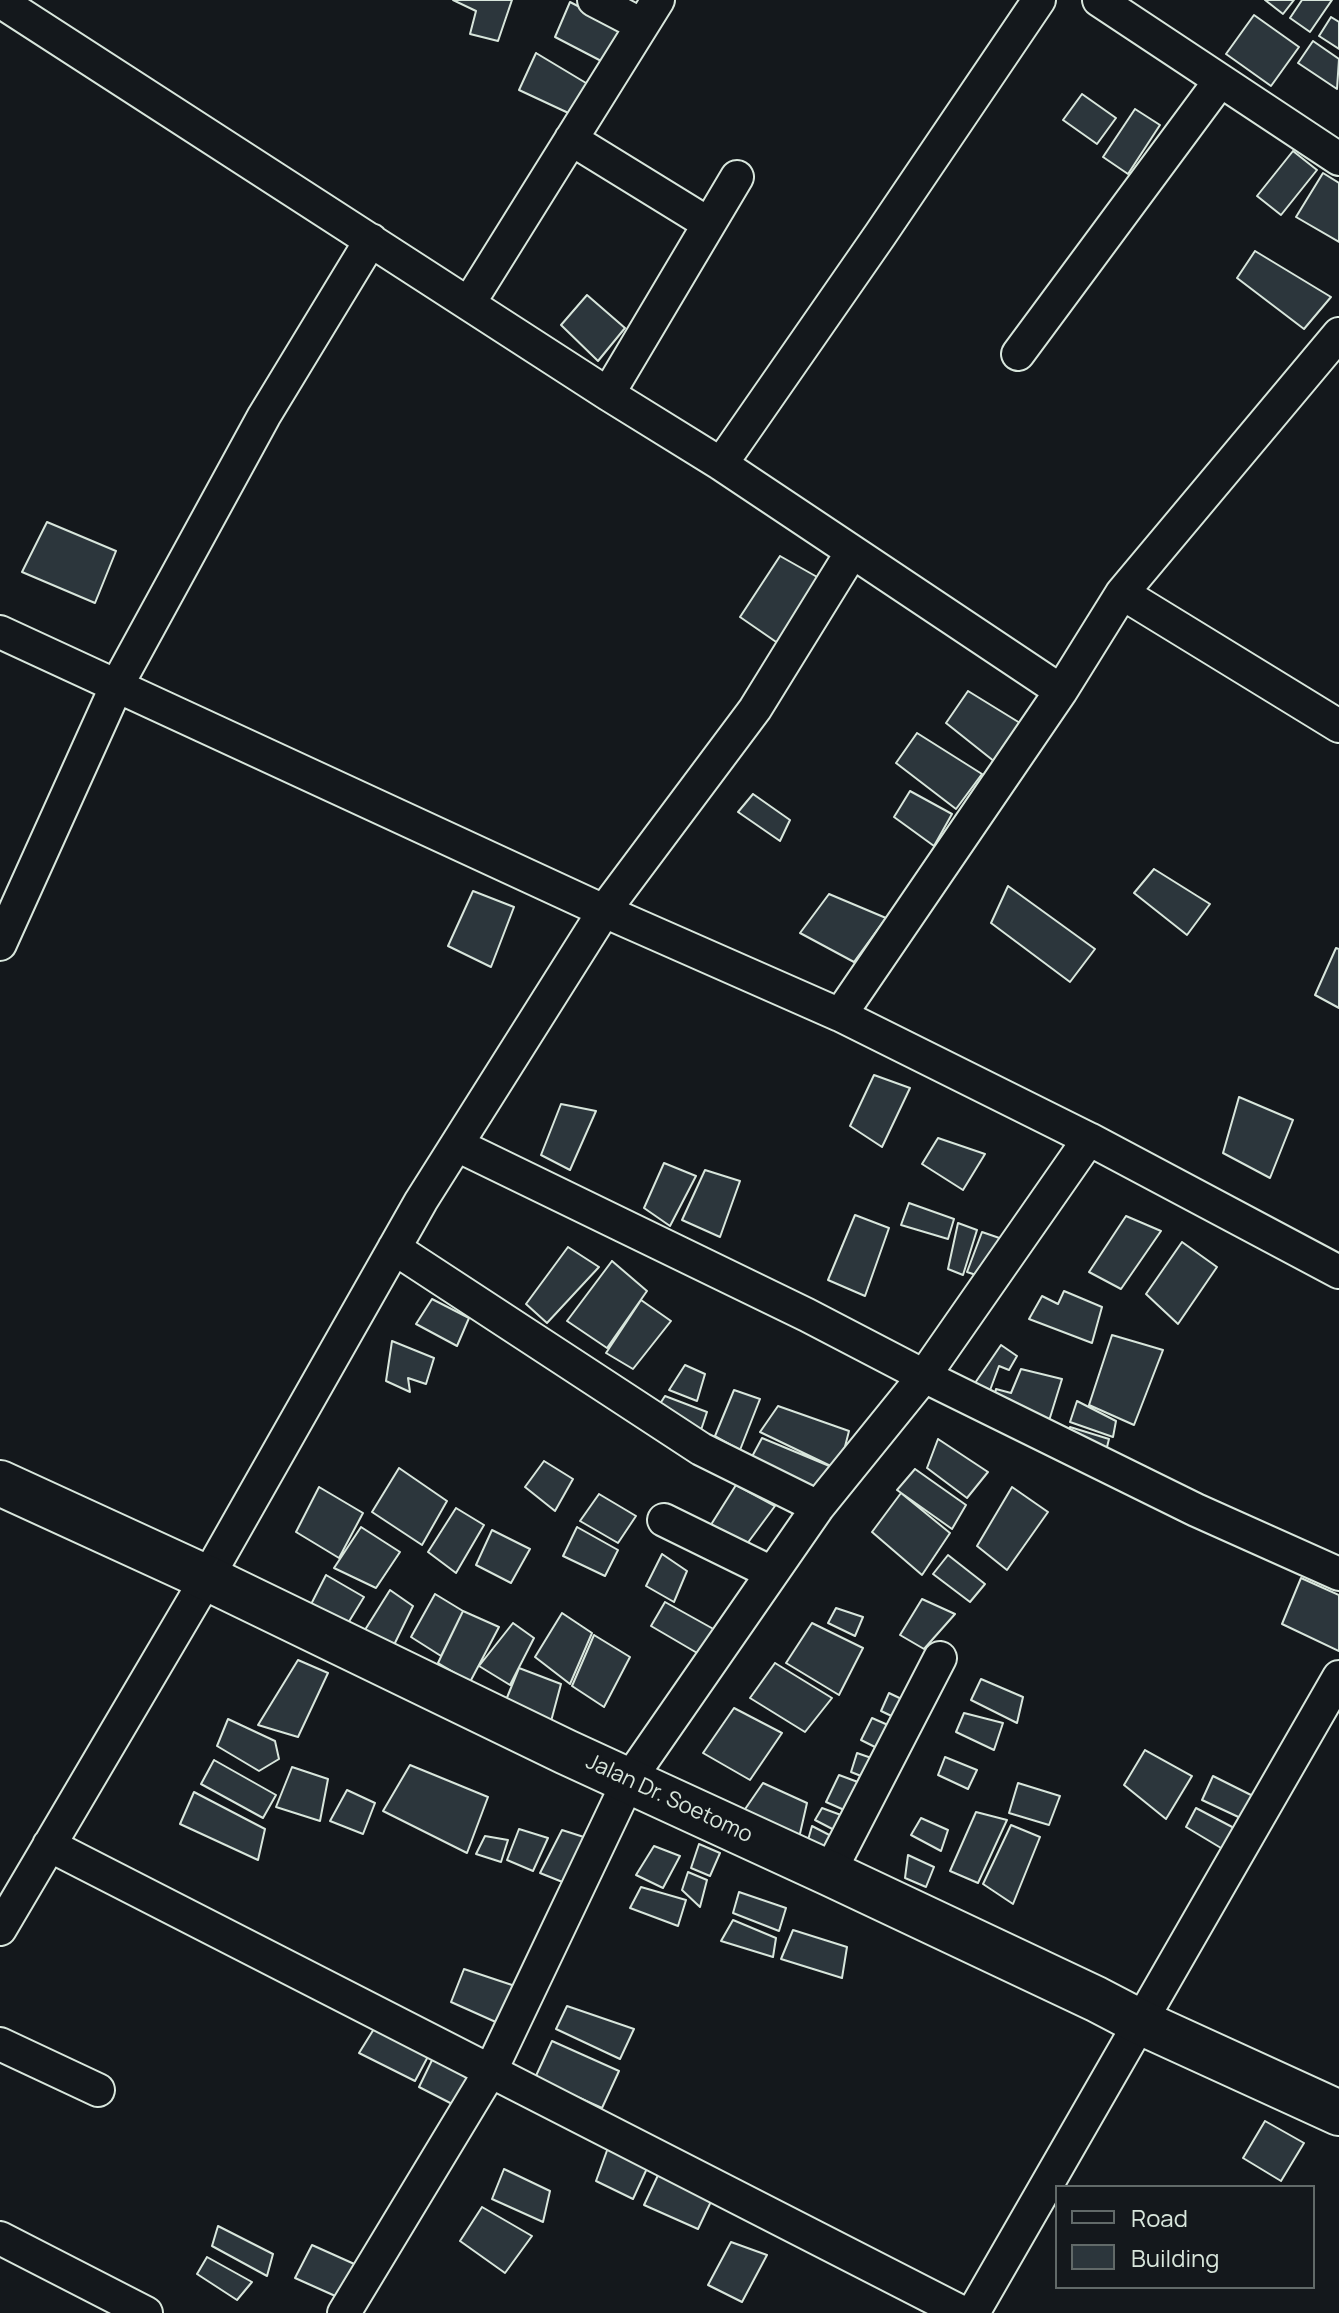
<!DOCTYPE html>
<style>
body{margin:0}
#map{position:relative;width:1339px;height:2313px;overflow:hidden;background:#14181c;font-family:Manrope,sans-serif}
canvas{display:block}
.legend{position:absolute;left:1055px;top:2185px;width:260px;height:104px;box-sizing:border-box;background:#14181c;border:2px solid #626a69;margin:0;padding:10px 14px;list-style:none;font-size:24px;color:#d8e6dc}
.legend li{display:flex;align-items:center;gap:16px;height:40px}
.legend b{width:40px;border:2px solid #626a69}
</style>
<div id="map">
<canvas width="1339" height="2313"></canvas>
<ul class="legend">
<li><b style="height:10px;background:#14181c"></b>Road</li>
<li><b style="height:22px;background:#2c363c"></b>Building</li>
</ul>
</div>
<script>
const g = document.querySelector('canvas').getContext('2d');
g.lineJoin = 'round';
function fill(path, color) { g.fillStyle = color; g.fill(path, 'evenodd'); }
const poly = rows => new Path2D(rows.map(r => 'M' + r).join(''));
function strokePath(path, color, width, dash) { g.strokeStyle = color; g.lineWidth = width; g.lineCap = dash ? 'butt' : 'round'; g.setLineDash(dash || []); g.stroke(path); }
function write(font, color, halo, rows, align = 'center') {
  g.font = font + ' Manrope,sans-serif'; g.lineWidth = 6; g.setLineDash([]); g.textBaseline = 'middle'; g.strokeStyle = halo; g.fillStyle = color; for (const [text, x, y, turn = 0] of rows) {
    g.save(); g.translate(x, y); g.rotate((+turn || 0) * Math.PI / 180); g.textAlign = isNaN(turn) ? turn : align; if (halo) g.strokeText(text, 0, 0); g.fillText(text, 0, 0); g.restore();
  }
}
const building = poly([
 [453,0,512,0,498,41,470,34,476,11,453,0],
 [1265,0,1294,0,1283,14,1265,0],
 [1302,0,1332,0,1310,32,1290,18,1302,0],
 [570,2,622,29,607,64,555,37,570,2],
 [1254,15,1299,47,1271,86,1226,54,1254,15],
 [1331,17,1339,22,1339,49,1319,36,1331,17],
 [1313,41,1339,59,1337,89,1298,63,1313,41],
 [536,53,591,86,577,117,519,90,536,53],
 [1082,94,1116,118,1097,144,1063,120,1082,94],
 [1135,109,1160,125,1128,174,1103,157,1135,109],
 [1293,151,1317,170,1281,215,1257,196,1293,151],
 [1323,173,1339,183,1339,242,1296,217,1323,173],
 [1255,251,1331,297,1304,329,1237,278,1255,251],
 [587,295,625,328,598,361,561,325,587,295],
 [47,522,116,551,95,603,22,572,47,522],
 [780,556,826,582,782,646,740,617,780,556],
 [968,691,1020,723,995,762,946,723,968,691],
 [917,733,982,774,956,809,896,763,917,733],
 [910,791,952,814,934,846,894,817,910,791],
 [753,794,790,820,780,841,738,812,753,794],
 [1154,869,1210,904,1187,935,1134,893,1154,869],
 [1008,886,1095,949,1070,982,991,923,1008,886],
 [473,891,514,907,491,967,448,946,473,891],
 [829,894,886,918,854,962,800,933,829,894],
 [1336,948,1339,949,1339,1008,1315,995,1336,948],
 [874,1075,910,1088,882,1147,850,1126,874,1075],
 [1239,1097,1293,1120,1270,1178,1223,1153,1239,1097],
 [561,1104,596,1111,570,1170,541,1155,561,1104],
 [938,1138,985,1154,963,1190,922,1164,938,1138],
 [664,1163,696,1176,670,1226,644,1208,664,1163],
 [705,1170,740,1181,720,1237,682,1220,705,1170],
 [909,1203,954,1219,948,1239,901,1225,909,1203],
 [855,1215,889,1228,865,1296,828,1280,855,1215],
 [1126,1216,1161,1231,1121,1289,1089,1272,1126,1216],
 [958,1223,977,1230,963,1275,948,1269,958,1223],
 [982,1232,1011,1242,982,1277,967,1272,982,1232],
 [1182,1242,1217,1267,1178,1324,1146,1294,1182,1242],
 [568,1247,599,1267,547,1323,526,1304,568,1247],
 [612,1261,647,1291,607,1348,567,1321,612,1261],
 [1064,1291,1102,1307,1092,1343,1029,1319,1042,1296,1058,1304,1064,1291],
 [432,1299,469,1318,457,1346,416,1324,432,1299],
 [641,1300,671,1321,633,1369,606,1353,641,1300],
 [1112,1335,1163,1350,1134,1425,1089,1405,1112,1335],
 [392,1341,434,1358,426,1384,408,1378,410,1392,386,1381,392,1341],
 [1001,1345,1017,1356,1009,1370,999,1366,989,1393,975,1383,1001,1345],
 [685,1365,705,1374,697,1401,669,1390,685,1365],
 [1021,1369,1062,1379,1048,1424,993,1402,996,1389,1011,1393,1021,1369],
 [734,1390,760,1399,740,1450,715,1436,734,1390],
 [665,1396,707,1412,698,1439,656,1410,665,1396],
 [1077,1401,1116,1421,1113,1437,1070,1422,1077,1401],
 [778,1406,849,1431,839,1470,760,1432,778,1406],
 [1070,1427,1109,1439,1104,1459,1066,1441,1070,1427],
 [762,1438,839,1470,815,1500,748,1464,762,1438],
 [938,1439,988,1472,967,1498,927,1468,938,1439],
 [544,1461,573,1479,555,1511,525,1487,544,1461],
 [399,1468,447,1501,422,1545,372,1512,399,1468],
 [915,1469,966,1505,952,1529,897,1490,915,1469],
 [736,1485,775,1506,741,1552,707,1531,736,1485],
 [319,1487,363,1513,339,1558,296,1532,319,1487],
 [1012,1487,1048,1512,1007,1570,977,1546,1012,1487],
 [901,1493,950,1533,922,1575,872,1532,901,1493],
 [599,1494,636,1516,618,1543,580,1521,599,1494],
 [456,1508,484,1525,456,1573,428,1552,456,1508],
 [361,1527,400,1552,376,1588,334,1568,361,1527],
 [577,1527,618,1550,605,1576,563,1556,577,1527],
 [492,1530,530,1549,511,1583,476,1565,492,1530],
 [662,1554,687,1571,674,1602,646,1586,662,1554],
 [948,1555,985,1584,970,1602,933,1574,948,1555],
 [326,1575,364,1597,342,1633,305,1616,326,1575],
 [1301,1578,1339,1595,1339,1651,1282,1624,1301,1578],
 [390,1590,413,1606,392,1649,363,1633,390,1590],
 [435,1594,463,1611,441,1656,411,1637,435,1594],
 [922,1599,955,1614,924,1649,900,1635,922,1599],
 [665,1602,717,1631,704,1657,651,1626,665,1602],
 [836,1608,863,1617,855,1636,828,1623,836,1608],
 [463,1611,499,1627,470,1682,438,1663,463,1611],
 [562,1613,592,1633,570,1684,535,1657,562,1613],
 [513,1623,534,1638,510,1685,479,1666,513,1623],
 [812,1623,863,1648,839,1695,786,1663,812,1623],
 [594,1635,630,1657,604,1707,572,1686,594,1635],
 [298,1660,328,1673,298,1737,258,1725,298,1660],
 [775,1663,832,1698,805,1732,750,1698,775,1663],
 [519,1668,561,1684,550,1725,504,1705,519,1668],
 [981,1679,1023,1697,1017,1723,971,1700,981,1679],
 [889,1693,910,1703,900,1720,881,1711,889,1693],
 [734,1708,782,1733,750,1780,703,1753,734,1708],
 [964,1713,1003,1723,994,1750,956,1732,964,1713],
 [872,1718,897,1729,885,1752,861,1740,872,1718],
 [228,1719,275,1741,279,1759,259,1771,217,1746,228,1719],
 [1145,1750,1192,1776,1166,1819,1124,1785,1145,1750],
 [857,1753,880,1761,871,1780,851,1772,857,1753],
 [945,1757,977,1770,968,1789,938,1775,945,1757],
 [214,1760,276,1795,263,1818,201,1784,214,1760],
 [410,1765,488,1797,467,1853,383,1811,410,1765],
 [292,1767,328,1779,320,1821,276,1807,292,1767],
 [839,1775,866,1785,851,1813,826,1802,839,1775],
 [1213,1776,1257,1798,1247,1821,1202,1800,1213,1776],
 [763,1783,807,1803,799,1838,741,1815,763,1783],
 [1018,1783,1060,1796,1049,1825,1009,1813,1018,1783],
 [347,1790,375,1803,363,1834,330,1821,347,1790],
 [194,1792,265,1829,258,1860,180,1824,194,1792],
 [822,1808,849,1818,840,1833,815,1820,822,1808],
 [1196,1808,1236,1829,1226,1851,1186,1827,1196,1808],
 [976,1812,1007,1820,978,1883,950,1871,976,1812],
 [921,1818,948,1830,941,1851,911,1835,921,1818],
 [1011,1825,1040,1837,1013,1904,983,1884,1011,1825],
 [812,1826,839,1840,831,1852,808,1840,812,1826],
 [519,1829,548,1838,533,1871,507,1860,519,1829],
 [562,1830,590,1839,570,1885,540,1873,562,1830],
 [485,1836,508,1840,501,1862,476,1854,485,1836],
 [699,1844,720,1853,710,1876,691,1868,699,1844],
 [654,1846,680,1856,663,1888,636,1875,654,1846],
 [908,1855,934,1867,926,1887,905,1878,908,1855],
 [688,1872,707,1880,700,1907,682,1890,688,1872],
 [641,1887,686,1900,678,1926,630,1908,641,1887],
 [739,1892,786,1908,779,1931,733,1913,739,1892],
 [733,1920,776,1938,773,1957,721,1941,733,1920],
 [793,1930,847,1947,842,1978,781,1959,793,1930],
 [464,1969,515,1986,498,2023,451,2002,464,1969],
 [567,2006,634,2029,620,2059,556,2029,567,2006],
 [377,2024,432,2049,415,2081,359,2053,377,2024],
 [552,2041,619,2071,602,2108,535,2078,552,2041],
 [435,2054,479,2076,462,2109,419,2087,435,2054],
 [1265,2121,1304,2143,1281,2181,1243,2158,1265,2121],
 [609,2145,649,2164,633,2199,596,2181,609,2145],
 [504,2169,550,2191,543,2222,492,2199,504,2169],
 [660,2171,716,2191,698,2229,644,2205,660,2171],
 [482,2207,532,2236,505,2273,460,2241,482,2207],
 [218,2226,273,2254,267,2276,212,2246,218,2226],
 [731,2242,767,2255,742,2302,708,2285,731,2242],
 [312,2245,361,2267,342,2299,295,2278,312,2245],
 [207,2257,252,2282,237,2300,197,2274,207,2257]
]);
const street = poly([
 [594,0,642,25],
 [1099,0,1339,159],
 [0,1,608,394,721,464,1061,691],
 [571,139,709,224],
 [469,303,658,0],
 [1018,354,1220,81],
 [608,394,737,177],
 [721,464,880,235,1039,0],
 [1122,593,1339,726],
 [0,632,604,911,840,1015,1089,1139,1339,1272],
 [0,944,117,685,264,416,371,240],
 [840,1015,1061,691,1122,593,1339,334],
 [457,1145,807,1315,924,1376,1196,1510,1339,1574],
 [394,1248,701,1449,818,1507],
 [664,1520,772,1573],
 [49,1845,963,2313],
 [829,1873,940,1658],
 [0,1929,207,1578,421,1201,604,911,755,709,852,552],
 [0,2044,98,2090],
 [0,2238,146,2313],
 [344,2313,491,2070,629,1780,818,1507,924,1376,1089,1139],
 [973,2313,1339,1677]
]);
const secondary = poly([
 [0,1483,207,1578,566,1752,829,1873,1096,1999,1140,2022,1339,2113]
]);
const streetNames = [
 ["Jalan Dr. Soetomo",669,1799,25]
];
fill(building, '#2c363c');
strokePath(building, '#d8e6dc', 2);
strokePath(street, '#d8e6dc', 36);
strokePath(secondary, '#d8e6dc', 48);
strokePath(street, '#14181c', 32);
strokePath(secondary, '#14181c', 44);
write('22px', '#d8e6dc', '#14181c', streetNames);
</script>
